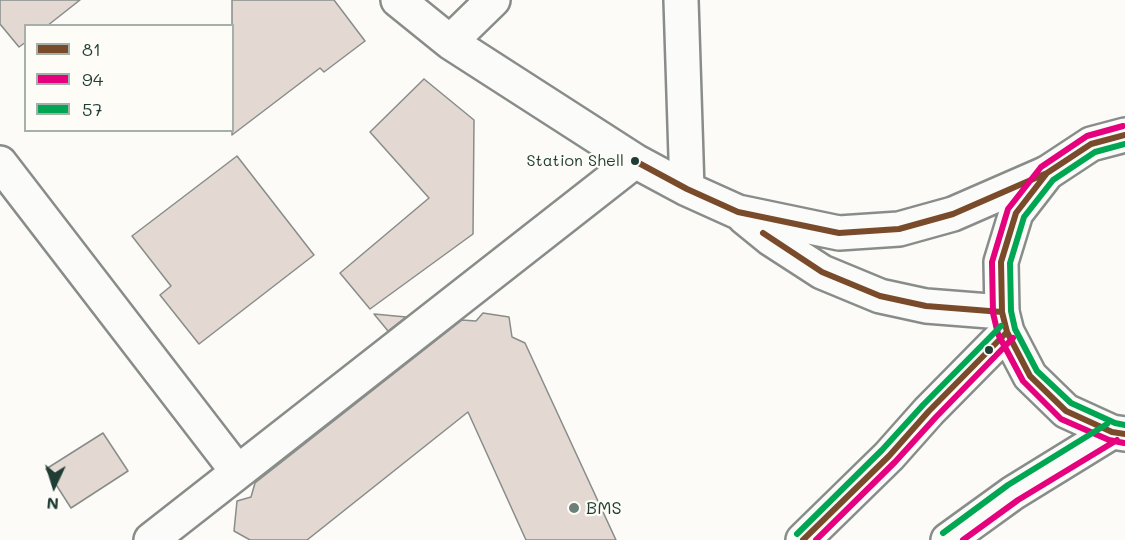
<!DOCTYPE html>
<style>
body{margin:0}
#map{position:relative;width:1125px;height:540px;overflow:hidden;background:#fcfbf8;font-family:Mali,sans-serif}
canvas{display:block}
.legend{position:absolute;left:24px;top:24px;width:210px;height:108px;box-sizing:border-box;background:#fdfcf7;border:2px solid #a4b0a9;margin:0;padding:8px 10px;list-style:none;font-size:18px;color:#1f3d34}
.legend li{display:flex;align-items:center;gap:12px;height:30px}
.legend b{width:30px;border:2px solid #a4b0a9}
.north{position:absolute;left:24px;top:456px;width:60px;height:60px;-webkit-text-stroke:4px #fdfcf7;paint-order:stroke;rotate:184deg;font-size:16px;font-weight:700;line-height:24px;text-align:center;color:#1f3d34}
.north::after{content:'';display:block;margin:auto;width:21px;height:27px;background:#1f3d34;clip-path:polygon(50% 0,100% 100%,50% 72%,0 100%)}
</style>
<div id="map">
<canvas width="1125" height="540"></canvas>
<ul class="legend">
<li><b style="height:8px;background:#7a4b2a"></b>81</li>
<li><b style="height:8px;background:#e5007d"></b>94</li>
<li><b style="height:8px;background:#00a651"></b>57</li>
</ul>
<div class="north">N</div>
</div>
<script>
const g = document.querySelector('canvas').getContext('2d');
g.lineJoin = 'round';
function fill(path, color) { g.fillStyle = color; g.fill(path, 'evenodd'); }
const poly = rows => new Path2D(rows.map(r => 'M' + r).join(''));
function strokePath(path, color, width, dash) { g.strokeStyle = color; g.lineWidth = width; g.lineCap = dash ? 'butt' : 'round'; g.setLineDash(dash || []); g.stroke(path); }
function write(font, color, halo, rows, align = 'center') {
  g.font = font + ' Mali,sans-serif'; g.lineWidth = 4.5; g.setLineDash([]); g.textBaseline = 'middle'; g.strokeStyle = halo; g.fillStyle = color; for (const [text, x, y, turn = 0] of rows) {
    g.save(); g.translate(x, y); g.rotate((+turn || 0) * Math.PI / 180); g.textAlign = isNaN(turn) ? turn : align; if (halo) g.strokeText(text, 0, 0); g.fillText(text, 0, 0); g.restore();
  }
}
const building = poly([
 [0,0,80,0,47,26,26,26,26,42,19,47,0,24,0,0],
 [232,0,334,0,365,41,324,72,320,68,232,135,232,0],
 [424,79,474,120,473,234,370,309,340,273,429,198,370,132,424,79],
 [237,156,314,255,199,344,160,295,171,286,132,236,237,156],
 [483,313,509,317,512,337,525,343,616,540,526,540,468,412,307,540,250,540,234,531,237,501,251,497,255,483,462,320,476,321,483,313],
 [374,314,406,317,388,331,374,314],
 [103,433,128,471,71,508,46,469,103,433]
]);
const street = poly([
 [398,0,450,42,635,161,687,189,738,212,839,233,899,229,953,214,1047,173],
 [681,0,687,189],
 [450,42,493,0],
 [0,163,237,471],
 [744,217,771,239,822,272,880,296,926,306,1002,312],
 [151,540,635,161]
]);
const highway = poly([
 [1125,135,1091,144,1047,173,1016,213,1001,262,1002,312,1007,332,1030,376,1066,411,1112,432,1125,434],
 [803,540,889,456,929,411,1007,332],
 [948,540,1013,493,1112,432]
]);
const bus1 = poly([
 [1125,135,1091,144,1047,173,1016,213,1001,262,1002,312,1007,332,1030,376,1066,411,1112,432,1125,434],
 [635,161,687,189,738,212,839,233,899,229,953,214,1047,173],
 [763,233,822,272,880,296,926,306,1002,312],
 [803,540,889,456,929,411,1007,332]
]);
const bus2 = poly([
 [1123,126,1087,136,1041,167,1008,209,992,262,993,313,998,334,1023,381,1061,419,1109,440,1124,443],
 [816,540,895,462,936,417,1013,338],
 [963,540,1018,500,1117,440]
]);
const bus3 = poly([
 [1125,144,1095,152,1053,180,1024,217,1010,263,1011,311,1015,329,1037,371,1071,403,1115,423,1125,425],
 [943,533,1008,485,1107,424],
 [797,534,882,450,923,405,1001,326]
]);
const markers = [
 [635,161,5,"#1f3d34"],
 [989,350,5,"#1f3d34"],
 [574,508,6,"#6c8079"]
];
const busNames = [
 ["Station Shell",624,161]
];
const poiNames = [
 ["BMS",586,508]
];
fill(building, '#e3d8d2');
strokePath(building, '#888d8a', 1.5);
strokePath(street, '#888d8a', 38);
strokePath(highway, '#888d8a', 38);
strokePath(street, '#fbfbf9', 33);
strokePath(highway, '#fbfbf9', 33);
strokePath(bus1, '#7a4b2a', 6);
strokePath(bus2, '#e5007d', 6);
strokePath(bus3, '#00a651', 6);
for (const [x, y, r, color] of markers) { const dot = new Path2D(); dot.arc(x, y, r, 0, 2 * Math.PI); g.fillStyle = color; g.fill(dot); strokePath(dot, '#fdfcf7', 2); }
write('16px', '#1f3d34', '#fdfcf7', busNames, 'right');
write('18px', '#1f3d34', '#fdfcf7', poiNames, 'left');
</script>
